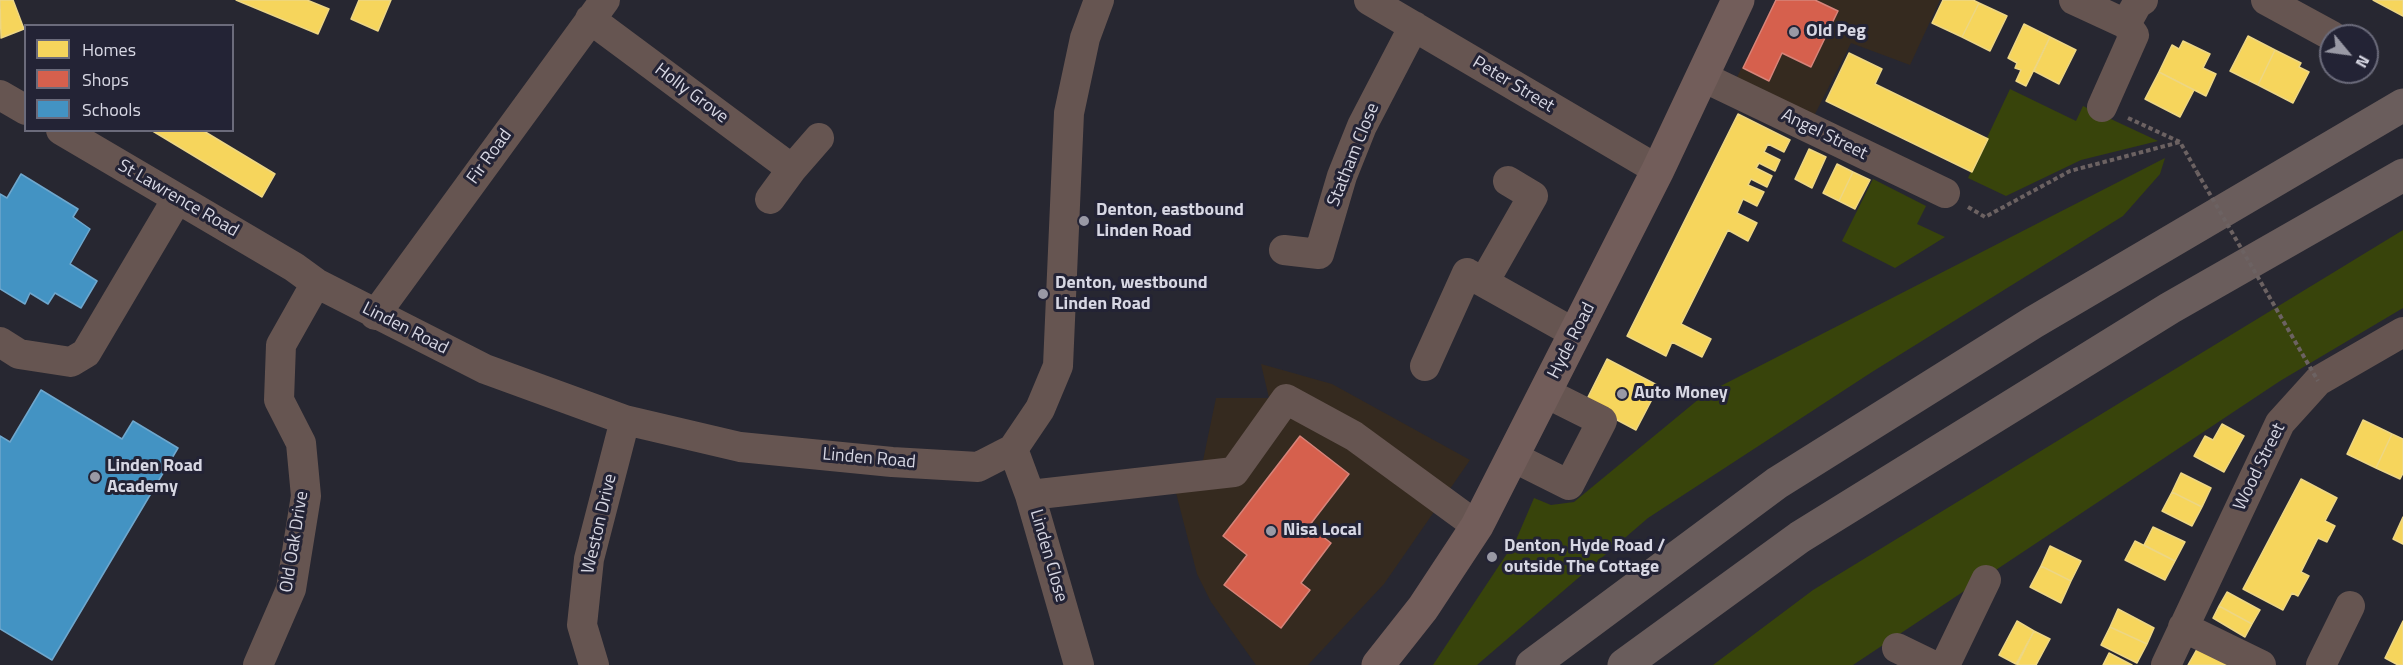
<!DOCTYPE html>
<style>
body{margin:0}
#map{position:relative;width:2403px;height:665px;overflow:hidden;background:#272731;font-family:"Titillium Web",sans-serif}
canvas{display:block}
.legend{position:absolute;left:24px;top:24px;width:210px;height:108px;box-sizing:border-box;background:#232335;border:2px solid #6b6b7b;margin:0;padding:8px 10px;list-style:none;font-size:18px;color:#d7d7e3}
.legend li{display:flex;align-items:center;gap:12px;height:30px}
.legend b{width:30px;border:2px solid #6b6b7b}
.north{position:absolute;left:2319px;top:24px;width:60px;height:60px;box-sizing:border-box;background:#232335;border:2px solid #6b6b7b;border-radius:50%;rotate:119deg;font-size:16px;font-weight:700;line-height:24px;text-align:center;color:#d7d7e3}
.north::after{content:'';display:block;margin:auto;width:21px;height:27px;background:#9999a5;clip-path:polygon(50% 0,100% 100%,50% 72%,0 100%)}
</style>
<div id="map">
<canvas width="2403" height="665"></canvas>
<ul class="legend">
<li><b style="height:16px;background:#f6d55c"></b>Homes</li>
<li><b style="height:16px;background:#d6604d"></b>Shops</li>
<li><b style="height:16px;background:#4393c3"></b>Schools</li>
</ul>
<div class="north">N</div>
</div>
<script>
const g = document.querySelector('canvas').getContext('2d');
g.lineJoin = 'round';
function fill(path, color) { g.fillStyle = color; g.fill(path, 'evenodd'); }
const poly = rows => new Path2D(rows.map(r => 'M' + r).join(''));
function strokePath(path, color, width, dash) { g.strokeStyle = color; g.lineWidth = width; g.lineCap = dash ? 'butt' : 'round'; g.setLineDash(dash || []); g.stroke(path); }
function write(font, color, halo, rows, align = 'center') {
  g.font = font + ' "Titillium Web",sans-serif'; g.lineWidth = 6; g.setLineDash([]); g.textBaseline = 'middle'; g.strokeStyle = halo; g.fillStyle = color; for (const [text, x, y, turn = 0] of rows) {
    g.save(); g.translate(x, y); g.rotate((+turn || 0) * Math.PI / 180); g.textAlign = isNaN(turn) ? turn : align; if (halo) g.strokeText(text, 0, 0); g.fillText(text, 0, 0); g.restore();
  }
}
const commercial = poly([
 [1776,0,1940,0,1910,65,1851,43,1813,118,1735,81],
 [1261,364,1332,384,1470,460,1384,584,1308,665,1256,665,1211,602,1197,574,1175,489,1201,470,1216,398,1269,398]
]);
const green = poly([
 [2010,89,2076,121,2083,106,2158,141,2081,160,2006,196,1968,178],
 [2165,158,2160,174,2123,216,1872,372,1648,518,1477,665,1433,665,1516,540,1534,498,1551,505,1574,502,1705,394],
 [1873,179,1926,206,1917,224,1945,237,1895,268,1842,241],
 [2403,230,2403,308,2280,381,1853,665,1713,665,1813,590]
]);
const homes = poly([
 [0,0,13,0,24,29,1,38,0,0],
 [236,0,307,0,329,9,318,34,236,0],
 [359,0,391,0,378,31,351,19,359,0],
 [1943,0,1973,0,1979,3,1962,37,1932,23,1943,0],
 [2373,0,2403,0,2403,16,2373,0],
 [1979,3,2007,16,1990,51,1962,37,1979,3],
 [2024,24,2050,37,2026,86,2016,81,2021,70,2015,68,2017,63,2008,58,2024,24],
 [2248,36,2275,50,2258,85,2230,71,2248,36],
 [2050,37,2076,50,2059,84,2034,71,2050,37],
 [2183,41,2210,54,2203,68,2216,74,2206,96,2159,72,2172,45,2179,49,2183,41],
 [2275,50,2301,63,2299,67,2309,72,2293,103,2258,85,2275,50],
 [1849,53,1882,69,1875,84,1988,139,1972,172,1826,101,1849,53],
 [2159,72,2194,90,2180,117,2145,99,2159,72],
 [1738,114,1790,140,1784,152,1768,144,1764,152,1780,160,1775,171,1759,163,1756,168,1772,176,1767,187,1751,179,1748,185,1764,192,1757,206,1743,199,1737,213,1757,223,1748,241,1728,230,1681,324,1711,339,1702,357,1672,342,1666,356,1627,336,1738,114],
 [151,130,202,130,275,174,262,197,151,130],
 [1809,149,1826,157,1812,188,1795,179,1809,149],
 [1837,164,1853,172,1839,201,1823,193,1837,164],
 [1853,172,1870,180,1855,209,1839,201,1853,172],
 [1607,359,1659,386,1636,430,1585,403,1607,359],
 [2363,420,2392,434,2376,468,2347,454,2363,420],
 [2222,424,2244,436,2224,472,2194,456,2205,436,2213,440,2222,424],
 [2392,434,2403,439,2403,473,2400,479,2376,468,2392,434],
 [2181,473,2211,488,2202,507,2172,492,2181,473],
 [2301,479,2337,498,2325,521,2335,526,2327,542,2318,538,2301,572,2309,576,2298,596,2292,593,2283,610,2243,589,2301,479],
 [2172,492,2202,507,2192,526,2162,511,2172,492],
 [2403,517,2403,544,2393,539,2403,517],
 [2153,527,2185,542,2175,561,2144,545,2153,527],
 [2135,541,2175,561,2165,580,2125,560,2135,541],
 [2050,546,2081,561,2071,581,2041,566,2050,546],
 [2041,566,2071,581,2061,603,2030,587,2041,566],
 [2227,592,2260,610,2252,624,2219,606,2227,592],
 [2219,606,2252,624,2245,637,2213,618,2219,606],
 [2118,609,2154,628,2147,644,2110,627,2118,609],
 [2017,621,2034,631,2016,664,1999,655,2017,621],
 [2403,621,2403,665,2398,665,2385,658,2403,621],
 [2110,627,2147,644,2137,663,2101,645,2110,627],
 [2034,631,2050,639,2036,665,2017,665,2034,631],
 [2201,642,2243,665,2188,665,2201,642],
 [2109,653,2132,665,2103,665,2109,653]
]);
const shops = poly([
 [1776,0,1815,0,1838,11,1811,67,1782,53,1769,81,1743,68,1776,0],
 [1300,436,1349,474,1309,526,1331,543,1301,583,1310,590,1281,628,1224,585,1247,555,1223,536,1300,436]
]);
const schools = poly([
 [21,174,78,209,73,217,90,229,70,264,97,281,81,308,55,293,48,304,30,293,25,304,0,289,0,194,7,198,21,174],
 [41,390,122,439,133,421,178,448,52,660,0,629,0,436,10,442,41,390]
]);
const path = poly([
 [2128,118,2180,142,2197,172],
 [1968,207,1985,217,2070,171,2180,142]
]);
const minor = poly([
 [1369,0,1658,170],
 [2074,0,2126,24],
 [2266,0,2332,36],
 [590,19,792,169,770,199],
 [1703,77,1945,193],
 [0,95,26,110],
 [2102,107,2134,35,2126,24,2137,4,2143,0],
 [61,130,294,267,316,283,485,369,625,420,740,447,892,462,978,467,1013,449,1040,409,1058,366,1069,113,1085,38,1099,0],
 [792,169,819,138],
 [1284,250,1319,254,1342,176,1362,126,1414,26],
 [1484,282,1533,196,1508,181],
 [375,315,605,0],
 [0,342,19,354,71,362,86,353,177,199],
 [1425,366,1467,273,1576,334],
 [1013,449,1030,495,1079,665],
 [1513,457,1569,485,1602,421,1546,393],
 [1030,495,1234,472,1286,399,1354,436,1477,526],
 [2183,627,2261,665],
 [1897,648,1932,665],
 [258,665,291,589,306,496,301,443,279,400,281,345,316,283],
 [594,665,582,625,589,559,625,420],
 [1945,665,1986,580],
 [2166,665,2280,423,2318,381,2403,332],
 [2321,665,2350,606]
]);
const major = poly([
 [1378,665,1423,608,1477,526,1658,170,1738,0]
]);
const highway = poly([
 [1532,665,1777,483,2034,322,2403,105],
 [1624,665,1800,537,2170,308,2403,175]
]);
const pathBridge = poly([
 [2197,172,2318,381]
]);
const markers = [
 [1794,32,6,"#9999a5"],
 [1084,221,6,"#9999a5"],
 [1043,294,6,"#9999a5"],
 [1622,394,6,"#9999a5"],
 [95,477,6,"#9999a5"],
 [1271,531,6,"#9999a5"],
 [1492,557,6,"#9999a5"]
];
const poiNames = [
 ["Old Peg",1806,32],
 ["Denton, eastbound",1096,211],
 ["Linden Road",1096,232],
 ["Denton, westbound",1055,284],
 ["Linden Road",1055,305],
 ["Auto Money",1634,394],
 ["Linden Road",107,467],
 ["Academy",107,488],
 ["Nisa Local",1283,531],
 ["Denton, Hyde Road /",1504,547],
 ["outside The Cottage",1504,568]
];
const streetNames = [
 ["Peter Street",1513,85,31],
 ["Holly Grove",691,94,37],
 ["Angel Street",1824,135,26],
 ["Statham Close",1354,155,-68],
 ["Fir Road",490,157,-54],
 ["St Lawrence Road",178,199,30],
 ["Linden Road",405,329,27],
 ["Hyde Road",1572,341,-63],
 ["Linden Road",869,459,5],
 ["Wood Street",2260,467,-64],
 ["Weston Drive",600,524,-77],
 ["Old Oak Drive",295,542,-81],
 ["Linden Close",1048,556,74]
];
fill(commercial, '#352a1f');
fill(green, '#38440b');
fill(homes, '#f6d55c');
strokePath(homes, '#edd684', 1.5);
fill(shops, '#d6604d');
strokePath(shops, '#d6847a', 1.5);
fill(schools, '#4393c3');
strokePath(schools, '#6fa7cd', 1.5);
strokePath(path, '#6c6262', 4, [4.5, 3]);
strokePath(minor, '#665551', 30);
strokePath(major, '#725d5a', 33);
strokePath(highway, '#6a5d5c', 33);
strokePath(pathBridge, '#6c6262', 4, [4.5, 3]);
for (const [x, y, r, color] of markers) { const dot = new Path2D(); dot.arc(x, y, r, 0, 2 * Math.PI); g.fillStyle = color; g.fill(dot); strokePath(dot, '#232335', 2); }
write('bold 18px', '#d7d7e3', '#232335', poiNames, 'left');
write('18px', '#d7d7e3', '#232335', streetNames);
</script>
